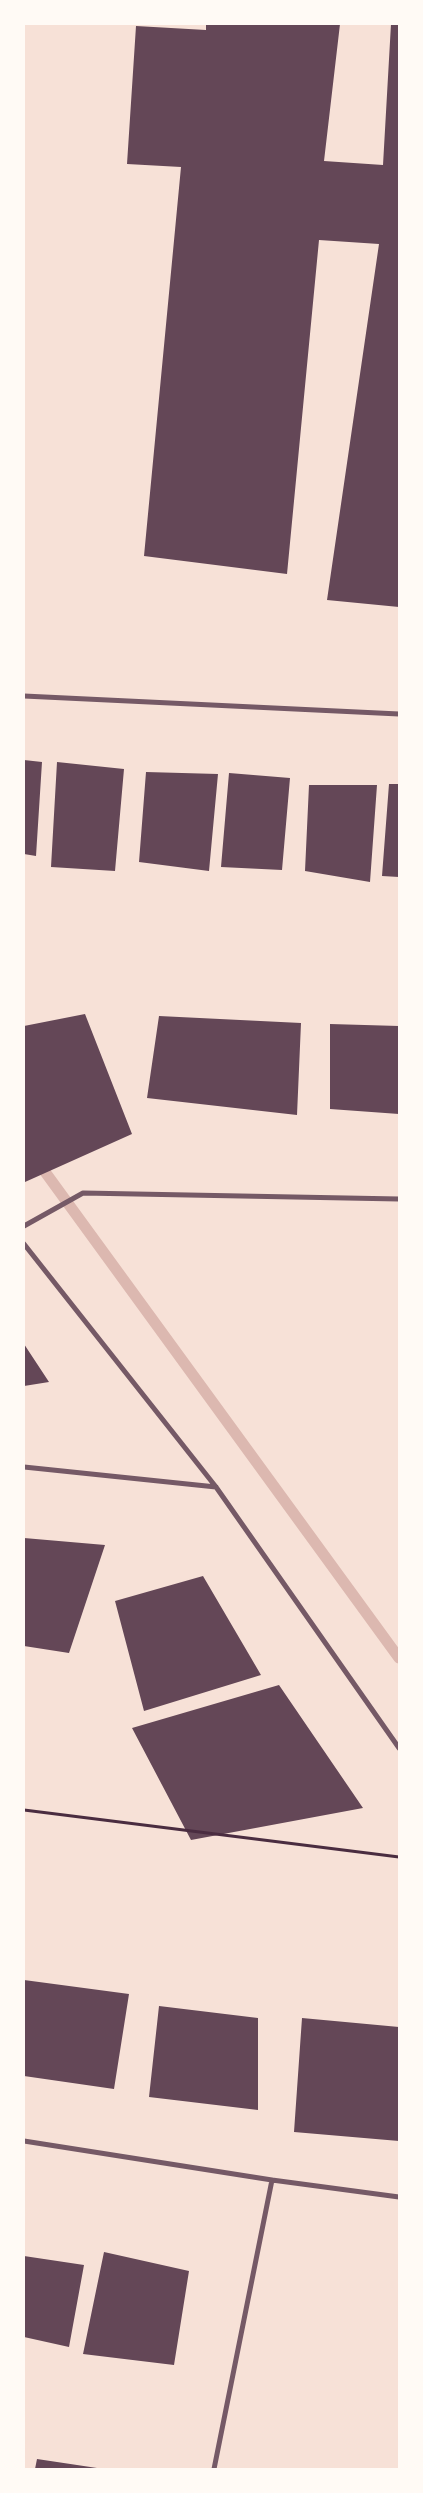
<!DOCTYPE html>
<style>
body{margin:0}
#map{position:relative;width:423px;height:2493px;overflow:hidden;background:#f7e1d7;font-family:"Alegreya Sans",sans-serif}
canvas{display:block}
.frame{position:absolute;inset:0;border:25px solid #fffaf5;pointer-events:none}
</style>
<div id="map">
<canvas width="423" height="2493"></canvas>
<div class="frame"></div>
</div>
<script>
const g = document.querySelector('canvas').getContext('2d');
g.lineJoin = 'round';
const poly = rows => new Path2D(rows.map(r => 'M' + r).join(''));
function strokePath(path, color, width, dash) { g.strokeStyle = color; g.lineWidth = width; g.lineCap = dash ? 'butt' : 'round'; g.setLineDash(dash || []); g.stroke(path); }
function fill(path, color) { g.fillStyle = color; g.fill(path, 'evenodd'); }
const stream = poly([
 [24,1143,399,1658]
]);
const building = poly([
 [206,24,340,24,324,161,383,165,391,24,399,24,399,607,327,600,379,244,319,240,287,574,144,556,181,167,127,164,136,26,206,30],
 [24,760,42,762,36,856,24,854],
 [57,762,124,769,115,871,51,867],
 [146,772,218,774,209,871,139,862],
 [229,773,290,778,282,870,221,867],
 [389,784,399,784,399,877,382,876],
 [309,785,377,785,370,882,305,871],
 [85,1014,132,1134,25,1182,24,1026],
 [159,1016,301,1023,297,1115,147,1098],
 [330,1024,399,1026,399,1114,330,1109],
 [24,1344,49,1382,24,1386],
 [24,1538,105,1545,69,1653,24,1646],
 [203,1576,261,1675,144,1711,115,1601],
 [279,1685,363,1808,191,1840,132,1728],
 [24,1980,129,1994,114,2089,24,2076],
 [159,2006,258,2018,258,2110,149,2097],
 [302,2018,399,2027,399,2141,294,2132],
 [104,2252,189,2271,174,2365,83,2354],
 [24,2256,84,2265,69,2347,24,2337],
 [37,2459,97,2468,97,2469,35,2469]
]);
const path = poly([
 [24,1810,399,1857]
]);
const minor = poly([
 [24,696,399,714],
 [24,1226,83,1193,399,1199],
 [24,1244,216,1487,399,1748],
 [24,1467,216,1487],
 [24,2141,272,2180],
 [214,2469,272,2180,399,2197]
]);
strokePath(stream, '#dcb8b0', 11);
fill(building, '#644757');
strokePath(path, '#4a2c40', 3);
strokePath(minor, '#755966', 5);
</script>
